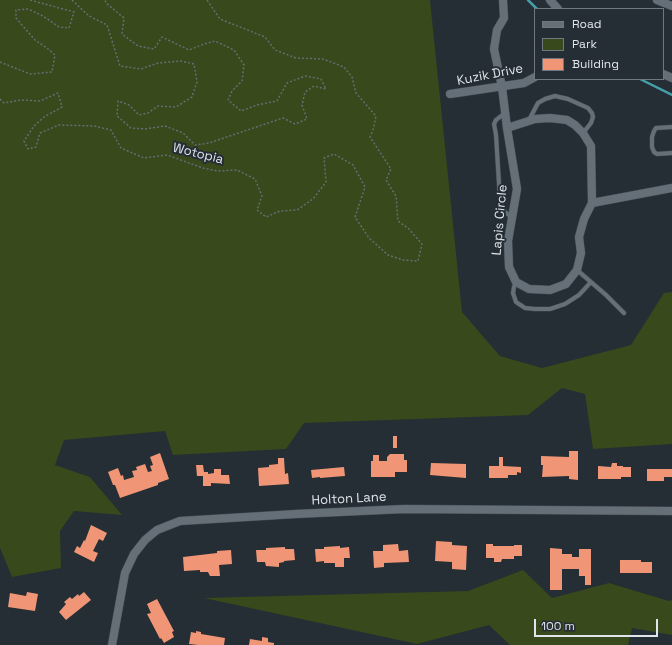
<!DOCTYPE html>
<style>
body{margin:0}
#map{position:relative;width:672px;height:645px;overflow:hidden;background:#252d35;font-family:"Space Grotesk",sans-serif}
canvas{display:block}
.legend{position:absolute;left:534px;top:8px;width:130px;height:72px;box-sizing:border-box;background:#252d35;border:1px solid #70777e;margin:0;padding:5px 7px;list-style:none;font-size:12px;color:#e0e5eb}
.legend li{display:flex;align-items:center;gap:8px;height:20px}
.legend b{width:20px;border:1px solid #70777e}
.scale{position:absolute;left:534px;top:619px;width:124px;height:18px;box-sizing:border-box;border:2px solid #e0e5eb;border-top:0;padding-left:5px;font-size:12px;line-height:14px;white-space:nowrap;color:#e0e5eb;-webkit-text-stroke:3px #252d35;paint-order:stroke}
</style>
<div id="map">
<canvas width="672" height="645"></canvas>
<ul class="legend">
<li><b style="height:5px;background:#656f78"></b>Road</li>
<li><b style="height:11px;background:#38491b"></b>Park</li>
<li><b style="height:11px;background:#f09676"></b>Building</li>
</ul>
<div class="scale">100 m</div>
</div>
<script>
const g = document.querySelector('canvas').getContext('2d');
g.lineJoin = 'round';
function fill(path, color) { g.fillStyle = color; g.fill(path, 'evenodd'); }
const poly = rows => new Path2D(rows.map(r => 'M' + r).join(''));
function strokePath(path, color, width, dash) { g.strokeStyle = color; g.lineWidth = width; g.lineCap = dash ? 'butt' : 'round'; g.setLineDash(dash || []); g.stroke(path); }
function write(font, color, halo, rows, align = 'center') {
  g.font = font + ' "Space Grotesk",sans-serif'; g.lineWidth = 4; g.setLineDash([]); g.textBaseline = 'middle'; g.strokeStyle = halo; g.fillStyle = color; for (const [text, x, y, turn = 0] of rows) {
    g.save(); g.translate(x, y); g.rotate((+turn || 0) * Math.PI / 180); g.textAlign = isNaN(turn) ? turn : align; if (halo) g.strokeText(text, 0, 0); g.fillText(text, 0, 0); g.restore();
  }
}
const green = poly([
 [0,0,430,0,462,312,500,356,542,368,631,345,664,293,672,292,672,444,593,449,585,394,562,388,528,415,304,423,286,449,173,455,165,431,64,440,55,465,90,477,122,515,74,511,60,531,61,568,12,577,0,548],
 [523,570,552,598,609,583,669,601,672,600,672,635,632,628,628,645,510,645,489,625,417,644,204,598,468,591]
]);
const stream = poly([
 [528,0,537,9],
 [640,79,672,95]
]);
const building = poly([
 [393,436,397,436,397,448,393,448],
 [569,451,578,451,578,480,569,479,569,476,542,477,543,465,541,465,541,456,569,457],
 [160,453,169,479,158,483,158,485,120,498,115,485,113,485,108,472,118,468,121,476,123,475,124,480,134,477,132,471,137,470,136,467,145,464,148,472,152,471,150,466,153,465,150,457],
 [390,454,404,454,404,460,407,460,407,472,395,472,395,477,371,477,371,461,373,461,373,455,379,455,379,461,387,461,387,457],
 [499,457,503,457,503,466,521,467,521,473,517,472,517,475,508,475,508,478,489,478,489,466,499,466],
 [278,458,284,458,285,474,288,473,289,484,259,486,258,468,269,467,269,465,278,464],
 [431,463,466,464,466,478,430,475],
 [612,463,617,463,617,466,623,466,623,467,631,467,631,477,621,477,621,479,598,479,598,466,611,467],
 [196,465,203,465,204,472,208,472,208,474,214,473,214,469,221,469,221,475,229,475,230,484,211,483,211,486,203,486,203,476,197,476],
 [344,467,345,476,320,478,320,477,312,478,311,470],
 [647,469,672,469,672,477,664,477,664,481,647,481],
 [91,525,107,533,103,541,99,539,93,551,98,553,94,562,74,552,77,546,80,548,84,540,85,541],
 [436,541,452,542,452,545,467,546,466,570,452,569,452,562,435,561],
 [398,544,399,551,408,550,409,562,384,563,384,567,374,568,373,551,383,551,383,545],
 [486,544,493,544,493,546,514,546,514,545,522,545,522,556,514,556,514,559,502,559,501,562,494,562,494,558,486,558],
 [340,546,340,548,349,547,350,558,344,558,344,567,335,567,335,563,324,563,324,561,316,562,315,549,324,549,324,547],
 [285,547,285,549,294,549,295,560,284,561,284,562,279,563,279,567,266,566,265,562,257,562,256,550,266,550,266,548],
 [550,548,562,549,562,554,572,554,572,557,579,557,579,549,591,549,591,585,585,585,585,576,579,576,579,569,562,569,562,590,550,590],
 [231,550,232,564,219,565,220,576,210,576,208,572,200,572,200,570,184,571,183,557,217,553,217,551],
 [620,560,641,560,641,562,652,562,652,573,620,573],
 [27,592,38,594,35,611,8,607,10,593,26,596],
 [84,592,91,600,66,620,59,612,66,604,64,602,70,597,72,599,78,594,79,596],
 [157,599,174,631,172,632,174,637,164,643,161,638,160,639,147,614,151,613,147,604],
 [196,631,201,632,201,634,225,638,224,645,198,645,189,644,191,632,196,633],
 [262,637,268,638,268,642,274,643,274,645,249,645,250,639,262,641]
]);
const path = poly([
 [72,0,89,16,107,25,120,66,141,69,158,63,181,61,194,64,197,82,192,97,176,107,158,106,148,113,139,115,129,105,118,101,117,116,131,128,145,129,165,126,183,133,195,145,209,143,283,118,295,124,307,119,302,105,305,92,314,86,326,89,321,79,305,76,287,83,277,101,257,105,241,111,228,100,232,91,242,81,244,65,234,50,215,41,204,44,189,50,162,37,154,49,138,46,122,34,124,18,106,3,105,0],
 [0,62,30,74,52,72,55,55,47,48,35,40,16,18,16,10,28,9,43,16,59,27,69,28,74,12,30,0],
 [0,99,4,103,21,100,40,101,58,93,62,107,44,117,34,126,24,141,28,149,36,147,40,133,59,125,94,126,111,130,121,148,144,158,167,155,203,168,218,171,237,170,255,179,262,196,257,210,266,217,280,211,297,210,313,199,326,182,324,158,334,154,353,165,365,187,355,217,369,238,388,255,403,260,418,261,422,244,409,229,398,221,396,196,386,180,391,169,370,137,373,130,376,116,356,93,352,77,344,67,323,59,296,58,275,50,265,37,220,19,207,0]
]);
const service = poly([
 [505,113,496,120,494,124,496,135,500,200,503,208,506,213,512,217],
 [529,120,538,103,545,99,555,96,568,99,588,108,592,113,593,117,591,123,583,133],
 [672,127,656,128,654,131,652,137,652,147,654,152,657,154,672,153],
 [577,270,606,295,624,313],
 [516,282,514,287,513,293,516,302,525,308,535,309,550,309,565,304,579,295,591,282]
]);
const minor = poly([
 [503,0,504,18,497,30,494,49,502,87,507,128,517,189,508,241,509,267,516,282,529,289,550,290,566,284,577,270,581,253,579,237,584,219,592,203,591,146,583,133,575,125,567,120,550,118,535,119,507,128],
 [550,0,558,9],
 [657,0,672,6],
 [663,74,672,78],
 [450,94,524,83,535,77],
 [592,203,672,188],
 [112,645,125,573,134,554,145,540,157,530,180,521,296,514,404,509,672,511]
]);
const streetNames = [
 ["Kuzik Drive",490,75,-11],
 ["Wotopia",198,154,14],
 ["Lapis Circle",500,220,-85],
 ["Holton Lane",349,499,-3]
];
fill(green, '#38491b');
strokePath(stream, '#44a0a8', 2.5);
fill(building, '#f09676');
strokePath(service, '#454b53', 5);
strokePath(minor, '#454b53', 9);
strokePath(path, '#666d74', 1.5, [2, 2]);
strokePath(service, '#656f78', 4);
strokePath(minor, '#656f78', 8);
write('13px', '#e0e5eb', '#252d35', streetNames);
</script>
